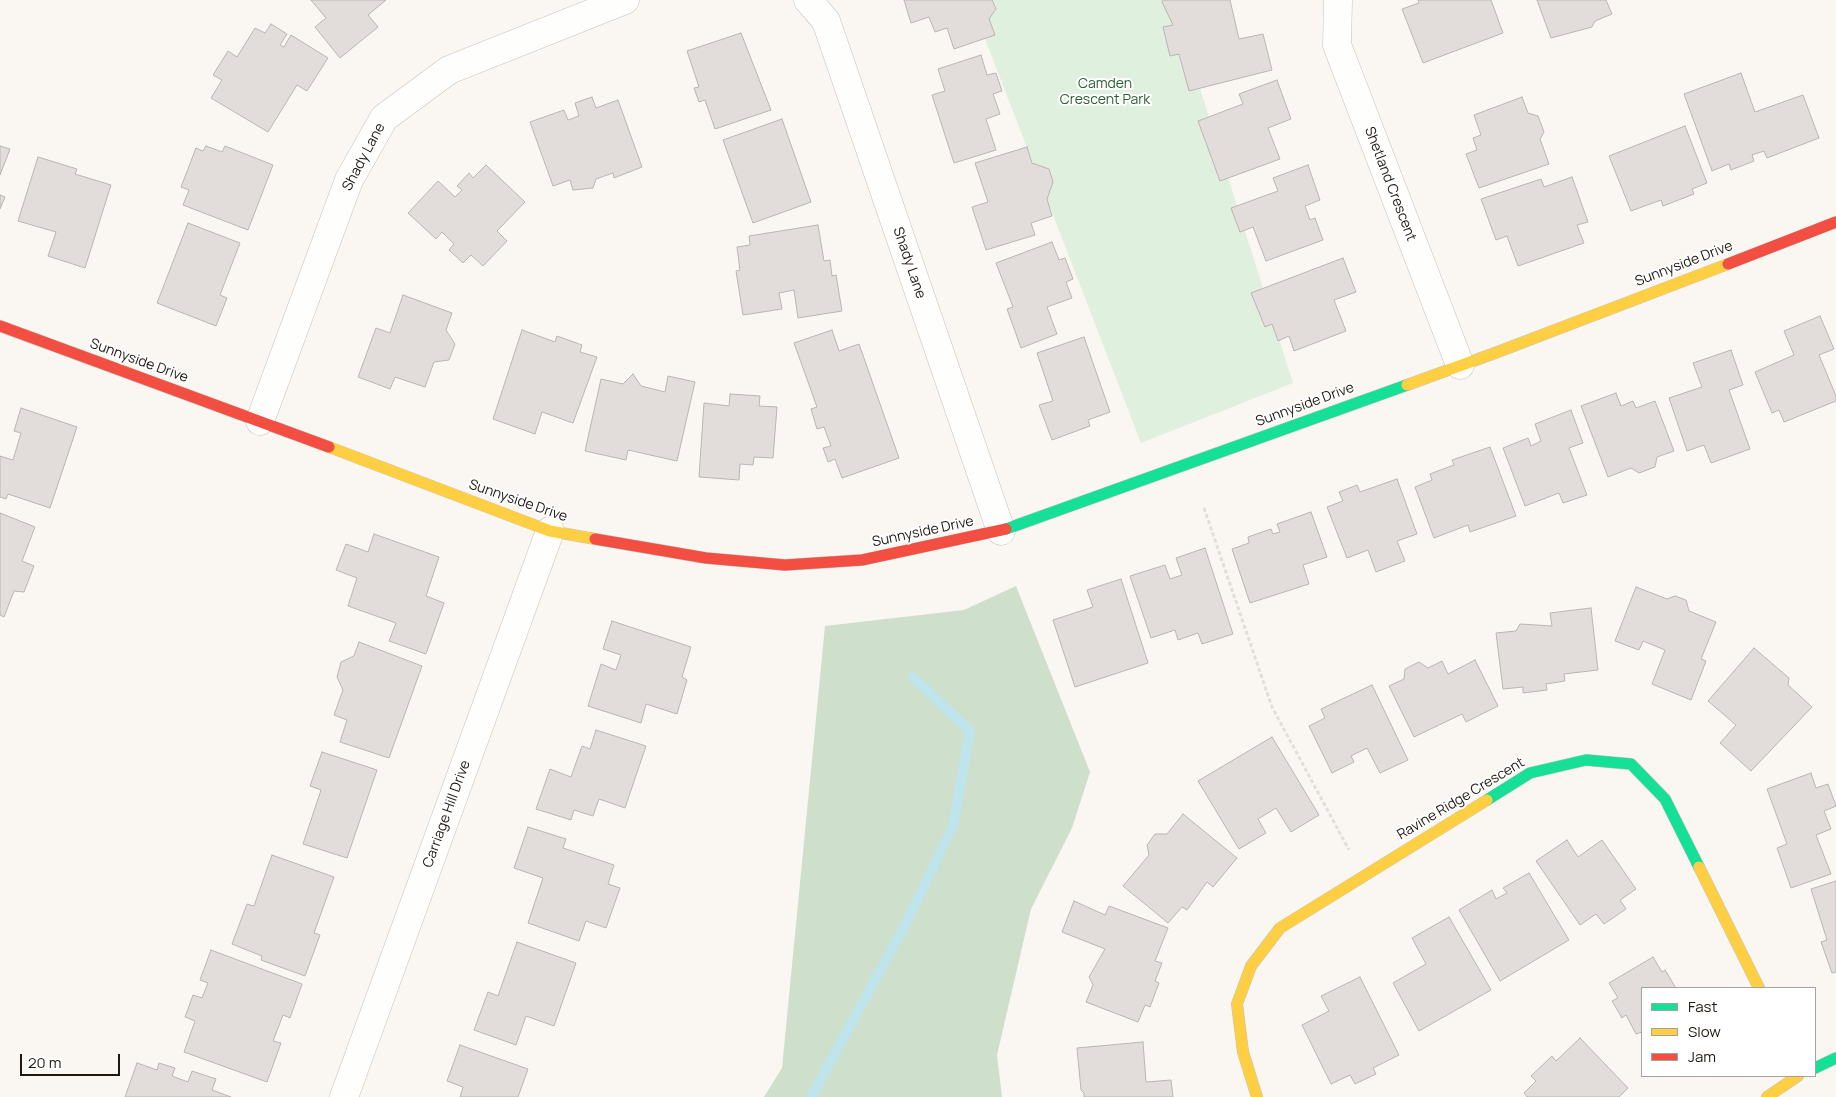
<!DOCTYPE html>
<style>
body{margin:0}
#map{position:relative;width:1836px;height:1097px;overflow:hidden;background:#faf6f2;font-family:Manrope,sans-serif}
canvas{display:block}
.legend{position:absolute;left:1641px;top:987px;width:175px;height:90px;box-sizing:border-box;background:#fff;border:1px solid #a5a3a0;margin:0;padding:6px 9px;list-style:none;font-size:15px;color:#1f1811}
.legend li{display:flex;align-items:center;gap:10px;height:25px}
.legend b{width:25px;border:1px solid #a5a3a0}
.scale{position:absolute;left:20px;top:1054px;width:100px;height:22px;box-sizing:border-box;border:2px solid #1f1811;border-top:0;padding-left:6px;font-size:15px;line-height:18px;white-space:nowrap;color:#1f1811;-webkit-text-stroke:4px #fff;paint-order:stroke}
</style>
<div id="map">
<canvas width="1836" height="1097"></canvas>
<ul class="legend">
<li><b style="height:6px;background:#16e098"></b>Fast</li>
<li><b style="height:6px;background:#ffcf43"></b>Slow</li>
<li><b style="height:6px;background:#f24e42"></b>Jam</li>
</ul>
<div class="scale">20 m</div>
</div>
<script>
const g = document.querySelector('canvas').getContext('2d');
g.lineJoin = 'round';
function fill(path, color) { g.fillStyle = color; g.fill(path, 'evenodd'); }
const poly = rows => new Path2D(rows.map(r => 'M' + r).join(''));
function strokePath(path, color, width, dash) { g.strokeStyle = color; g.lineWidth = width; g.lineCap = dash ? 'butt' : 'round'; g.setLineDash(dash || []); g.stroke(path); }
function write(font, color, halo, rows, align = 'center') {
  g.font = font + ' Manrope,sans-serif'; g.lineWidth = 4; g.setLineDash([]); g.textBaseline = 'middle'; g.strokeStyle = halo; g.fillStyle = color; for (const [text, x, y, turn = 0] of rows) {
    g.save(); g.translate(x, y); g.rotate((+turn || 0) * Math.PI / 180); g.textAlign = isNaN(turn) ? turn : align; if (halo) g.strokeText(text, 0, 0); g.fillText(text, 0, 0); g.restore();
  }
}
const green = poly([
 [970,0,1172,0,1293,383,1141,443]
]);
const forest = poly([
 [1016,586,1090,772,1072,828,1031,909,997,1055,1002,1097,764,1097,782,1068,825,626,964,610]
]);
const stream = poly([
 [811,1097,903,929,953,826,970,731,913,677]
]);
const building = poly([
 [311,0,386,0,368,15,378,27,340,58,315,27,326,18,311,0],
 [904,0,992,0,996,9,989,19,995,35,954,49,947,28,935,32,929,17,911,23,904,0],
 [1163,0,1230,0,1239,39,1263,34,1272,70,1189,91,1179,54,1170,56,1163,27,1173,25,1162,2,1163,0],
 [1418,0,1491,0,1503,33,1423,63,1402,9,1419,3,1418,0],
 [1537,0,1606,0,1612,14,1595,21,1592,27,1551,38,1537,0],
 [271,24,287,34,280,45,284,47,291,35,328,58,307,91,297,85,268,132,211,98,222,80,213,75,228,51,237,57,255,28,265,33,271,24],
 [741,33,771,110,715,129,705,100,699,102,694,88,699,87,687,51,741,33],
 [981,55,987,75,996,73,1002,91,993,94,1000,114,986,119,996,150,954,163,932,95,945,91,938,69,981,55],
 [1741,73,1755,112,1803,95,1819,138,1767,158,1764,151,1752,155,1754,161,1731,170,1729,164,1712,171,1684,94,1741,73],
 [1277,80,1291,119,1268,128,1280,159,1220,181,1198,121,1243,104,1239,94,1277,80],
 [592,97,596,108,618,100,642,167,614,178,613,173,596,179,593,188,573,190,570,180,553,186,530,122,564,110,568,120,579,116,575,103,592,97],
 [1522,97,1528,113,1538,116,1544,132,1540,139,1549,164,1479,188,1466,154,1477,150,1473,138,1481,135,1474,115,1522,97],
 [782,119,811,202,753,223,723,140,782,119],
 [1685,126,1707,183,1692,189,1694,194,1663,206,1661,200,1631,211,1609,156,1685,126],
 [0,146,10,149,0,175,0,146],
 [206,146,222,152,225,146,273,165,248,230,183,205,189,190,181,187,196,148,203,151,206,146],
 [1027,147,1032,163,1049,169,1053,182,1047,199,1052,216,1031,223,1035,235,986,250,972,207,988,202,975,163,1027,147],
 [38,157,77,169,75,174,111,185,85,268,48,256,56,232,18,221,38,157],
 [486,165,525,202,497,231,507,241,483,266,471,255,463,263,449,250,454,244,442,232,436,239,408,213,438,181,455,197,462,190,457,186,469,173,473,178,486,165],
 [1308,165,1320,200,1305,206,1310,220,1315,218,1323,240,1266,261,1253,227,1240,232,1231,208,1278,191,1273,178,1308,165],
 [1572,177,1588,222,1577,225,1584,243,1518,266,1507,236,1496,240,1481,199,1541,179,1544,187,1572,177],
 [0,195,5,197,0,209,0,195],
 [188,223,240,243,220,295,227,298,216,326,157,303,188,223],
 [818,225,824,261,830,260,832,276,836,275,842,311,798,318,794,290,779,293,782,309,743,315,736,271,740,270,737,247,750,245,749,236,818,225],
 [1052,242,1059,260,1065,258,1073,279,1066,282,1072,298,1047,307,1057,334,1021,348,1007,309,1013,307,996,263,1052,242],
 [1343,258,1356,292,1334,300,1346,331,1294,351,1289,336,1278,341,1272,324,1265,327,1251,293,1343,258],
 [403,295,452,313,446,330,455,344,449,360,434,362,425,387,395,377,390,389,358,377,376,328,390,333,403,295],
 [1820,316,1834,349,1819,355,1836,396,1836,401,1784,422,1779,410,1772,413,1755,372,1794,355,1784,331,1820,316],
 [522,330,555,342,557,336,582,345,580,352,597,357,573,423,542,412,535,434,493,419,522,330],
 [832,330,839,351,859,344,899,458,842,478,835,459,828,462,823,448,831,446,824,427,817,429,811,409,817,407,794,343,832,330],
 [1084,337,1110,412,1088,420,1090,426,1052,440,1039,405,1053,401,1037,353,1084,337],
 [1731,350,1743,385,1729,390,1750,449,1711,463,1704,445,1687,451,1669,398,1702,387,1693,363,1731,350],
 [633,374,641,386,665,392,668,376,695,382,677,461,628,450,626,460,585,451,601,379,623,384,633,374],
 [1616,393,1621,406,1633,401,1636,408,1655,401,1674,451,1657,457,1655,467,1639,473,1631,468,1608,477,1581,406,1616,393],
 [730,394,760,396,759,406,777,407,773,458,754,457,753,465,740,464,739,480,699,477,704,403,729,406,730,394],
 [21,408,77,427,50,508,8,494,6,499,0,497,0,456,13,460,21,433,14,431,21,408],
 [1571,410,1583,443,1569,448,1587,495,1563,503,1559,493,1525,506,1503,448,1528,438,1531,446,1541,441,1535,424,1571,410],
 [1490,447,1516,516,1470,532,1468,525,1434,538,1415,487,1432,480,1430,474,1454,465,1452,460,1490,447],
 [1397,479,1417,534,1397,541,1405,561,1376,572,1368,550,1347,558,1327,507,1343,501,1339,492,1357,485,1360,492,1397,479],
 [1311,512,1327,557,1303,565,1309,584,1250,603,1232,549,1249,543,1248,537,1271,529,1273,534,1280,532,1277,524,1311,512],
 [0,513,35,527,22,561,34,566,24,592,14,591,4,617,0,615,0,513],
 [374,534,439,557,426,596,444,603,426,654,389,641,396,623,348,606,357,578,336,570,346,544,368,552,374,534],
 [1205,548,1233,634,1202,644,1198,633,1178,640,1175,630,1151,638,1130,576,1165,565,1170,579,1182,575,1176,558,1205,548],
 [1121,579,1148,663,1075,687,1053,620,1093,607,1087,590,1121,579],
 [1636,587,1667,599,1675,596,1686,600,1689,611,1716,622,1701,659,1706,661,1691,700,1652,684,1665,650,1643,641,1639,650,1615,641,1636,587],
 [1591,608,1598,670,1564,674,1565,681,1546,684,1547,690,1523,693,1523,687,1503,689,1496,633,1516,631,1520,624,1552,626,1550,613,1591,608],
 [612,621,691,647,682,677,687,680,677,714,646,704,641,723,588,706,601,664,616,670,621,655,603,649,612,621],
 [359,642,422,666,389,758,340,742,347,720,334,715,343,690,337,677,341,662,354,656,359,642],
 [1754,648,1789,678,1788,685,1812,707,1751,771,1720,743,1736,725,1708,701,1754,648],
 [1475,660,1498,706,1466,722,1462,714,1414,737,1389,686,1404,679,1405,669,1419,662,1428,668,1442,661,1448,674,1475,660],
 [1372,685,1408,760,1380,773,1367,748,1351,756,1354,762,1332,773,1309,726,1325,718,1321,709,1372,685],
 [596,730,646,746,625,808,599,799,593,816,574,810,571,820,536,809,550,769,571,777,582,746,590,749,596,730],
 [1272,737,1319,815,1291,832,1276,808,1258,819,1266,833,1239,849,1198,781,1272,737],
 [322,752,377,770,347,858,303,844,321,790,310,786,322,752],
 [1811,773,1816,788,1828,784,1836,806,1824,811,1831,829,1816,835,1831,874,1791,888,1777,848,1787,844,1767,789,1811,773],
 [1183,814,1237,858,1213,887,1207,882,1187,910,1182,907,1168,923,1123,886,1149,855,1147,845,1155,834,1167,834,1183,814],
 [528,827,566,839,563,848,614,865,608,884,620,888,606,928,586,921,579,941,528,923,543,878,514,868,528,827],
 [1567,840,1578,857,1602,840,1636,889,1620,900,1626,909,1604,924,1596,914,1580,925,1536,861,1567,840],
 [272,855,334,877,314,933,320,935,305,976,261,960,262,956,232,944,247,904,254,906,272,855],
 [1529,873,1569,940,1500,981,1459,910,1492,890,1496,899,1507,893,1503,888,1529,873],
 [1836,881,1836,972,1832,973,1821,942,1827,940,1811,889,1836,881],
 [1074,901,1105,915,1109,906,1168,928,1155,961,1162,963,1155,981,1159,983,1150,1007,1145,1005,1138,1022,1086,1002,1093,985,1089,977,1105,949,1062,932,1074,901],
 [1449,917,1491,990,1419,1031,1393,983,1426,964,1412,938,1449,917],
 [517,942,576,963,554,1026,526,1016,516,1045,474,1030,488,992,498,996,517,942],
 [211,950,302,984,290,1018,283,1015,273,1041,281,1043,267,1082,184,1052,195,1021,185,1017,193,995,202,998,208,983,200,980,211,950],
 [1653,957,1662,972,1665,970,1676,988,1642,988,1642,1032,1636,1034,1626,1015,1622,1018,1612,1001,1618,998,1609,983,1653,957],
 [1360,977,1399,1055,1373,1068,1376,1074,1355,1084,1350,1075,1331,1084,1302,1025,1329,1011,1321,996,1360,977],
 [1580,1038,1628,1088,1619,1097,1527,1097,1524,1093,1536,1081,1531,1076,1552,1056,1556,1061,1580,1038],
 [1143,1042,1146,1082,1171,1080,1173,1097,1084,1097,1084,1093,1081,1090,1077,1048,1143,1042],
 [460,1045,528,1069,518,1097,460,1097,463,1087,447,1081,460,1045],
 [137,1063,157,1070,159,1063,175,1068,172,1076,188,1082,192,1071,216,1079,212,1090,231,1097,125,1097,137,1063]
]);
const path = poly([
 [1204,508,1272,707,1349,850]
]);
const street = poly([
 [808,0,826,21,1001,531],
 [1338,0,1337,45,1460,365],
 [260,421,349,180,384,118,449,70,625,0],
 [344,1097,550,531]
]);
const fast = poly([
 [1006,529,1407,385],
 [1487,800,1530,773,1586,760,1631,764,1665,799,1699,867],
 [1815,1068,1836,1058]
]);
const slow = poly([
 [1407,385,1495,353,1728,264],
 [329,447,550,531,595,539],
 [1699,867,1759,988],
 [1257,1097,1243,1052,1237,1004,1251,966,1280,928,1487,800],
 [1767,1097,1798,1076]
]);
const jam = poly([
 [1728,264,1836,222],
 [0,326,329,447],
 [595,539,706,558,785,565,862,560,1006,529]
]);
const parkNames = [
 ["Camden",1105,84],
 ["Crescent Park",1105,100]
];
const streetNames = [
 ["Shady Lane",364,157,-62],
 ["Shetland Crescent",1390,184,69],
 ["Shady Lane",909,263,71],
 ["Sunnyside Drive",1684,264,-21],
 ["Sunnyside Drive",139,361,20],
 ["Sunnyside Drive",1305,405,-20],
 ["Sunnyside Drive",518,501,19],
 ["Sunnyside Drive",923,532,-12],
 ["Ravine Ridge Crescent",1461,799,-31],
 ["Carriage Hill Drive",447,814,-70]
];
fill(green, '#e0f0de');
fill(forest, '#cedfcc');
strokePath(stream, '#c0e4ec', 10);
fill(building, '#e2dcdb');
strokePath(building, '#bbb4b4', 1);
strokePath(street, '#c7c2bd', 29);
strokePath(fast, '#c7c2bd', 12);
strokePath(slow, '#c7c2bd', 12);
strokePath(jam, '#c7c2bd', 12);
strokePath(path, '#e0dfde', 3, [4, 2.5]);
strokePath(street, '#fefefd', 28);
strokePath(fast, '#16e098', 11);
strokePath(slow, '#ffcf43', 11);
strokePath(jam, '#f24e42', 11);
write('14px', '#2c5e34', '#fff', parkNames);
write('14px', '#1f1811', '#fff', streetNames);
</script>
